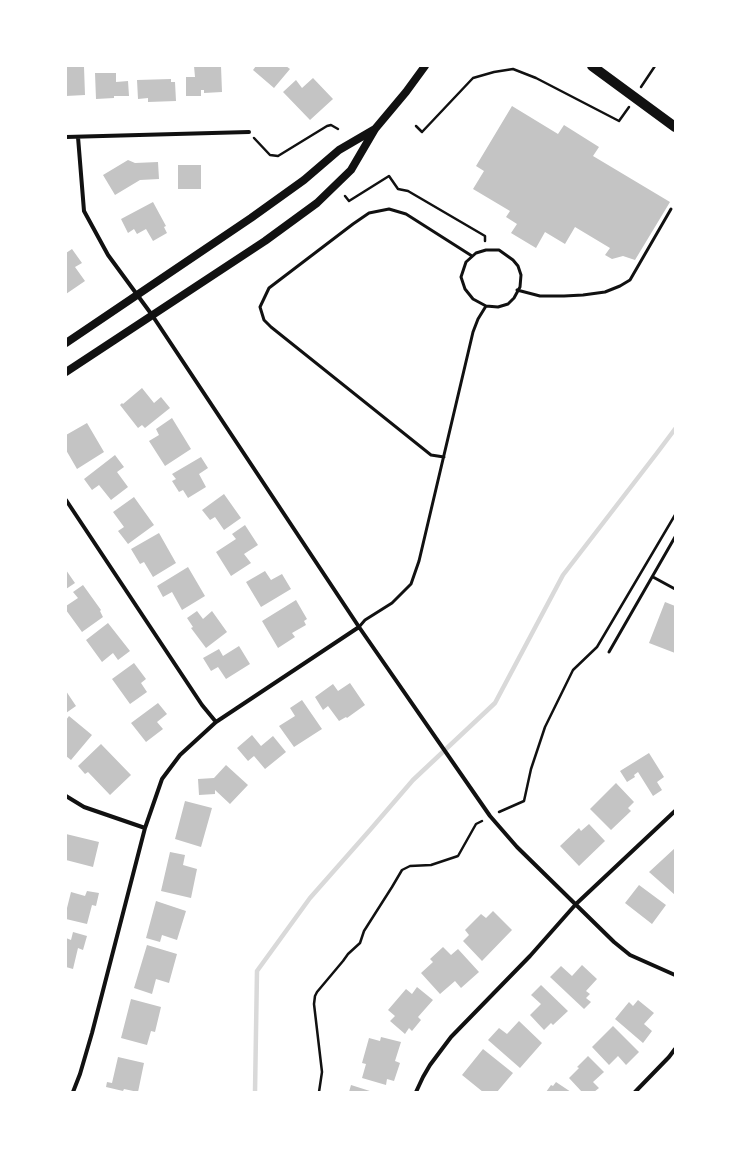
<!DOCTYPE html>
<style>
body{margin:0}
#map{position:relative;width:741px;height:1158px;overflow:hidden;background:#fff;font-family:Helvetica,sans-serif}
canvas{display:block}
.frame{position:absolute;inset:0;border:67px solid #fff;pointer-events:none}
</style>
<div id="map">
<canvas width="741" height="1158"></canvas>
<div class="frame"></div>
</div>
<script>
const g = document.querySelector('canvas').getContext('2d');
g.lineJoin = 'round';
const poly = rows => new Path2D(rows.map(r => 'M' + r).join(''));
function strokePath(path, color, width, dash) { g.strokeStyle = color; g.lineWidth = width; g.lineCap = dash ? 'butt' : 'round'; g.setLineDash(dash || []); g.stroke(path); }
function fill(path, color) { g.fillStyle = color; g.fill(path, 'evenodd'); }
const stream = poly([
 [255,1092,257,971,310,898,370,830,413,780,495,703,563,575,657,453,675,429]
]);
const building = poly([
 [194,66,221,66,222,92,204,93,204,90,201,90,201,96,186,96,186,77,195,77],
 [256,66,286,66,290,69,274,88,253,70],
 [66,67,84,67,85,95,66,96],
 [95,73,116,73,116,82,128,81,129,96,114,96,114,98,96,99],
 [313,78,333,99,310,120,283,92,296,80,302,88],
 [171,79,171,82,175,82,176,101,148,102,148,98,138,99,137,80],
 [512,106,558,134,564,125,599,147,593,156,670,202,635,260,623,256,612,259,605,255,610,248,575,227,565,244,545,232,536,248,511,233,517,224,506,217,510,211,473,189,484,171,476,166],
 [128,160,135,163,158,162,159,179,140,180,115,195,103,175],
 [178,165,201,165,201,189,178,189],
 [153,202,166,226,164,227,167,233,153,241,146,229,137,234,134,229,128,233,121,219],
 [72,249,82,263,75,267,85,281,66,294,66,253],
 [142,388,154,403,161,397,170,408,145,428,142,425,138,428,120,405,122,403,123,404],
 [172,418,191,449,165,466,149,441,159,435,156,429],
 [87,423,104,452,77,469,66,450,66,435],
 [115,455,124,467,117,472,128,487,111,500,99,485,92,490,84,479],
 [201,457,208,468,199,474,206,487,188,498,183,490,179,492,172,481,176,479,172,474],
 [224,494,241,518,224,530,215,517,210,520,202,510],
 [134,497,154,525,128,544,118,531,124,527,113,512],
 [245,525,258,545,244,554,251,563,231,576,216,552,236,539,232,534],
 [159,533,176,563,153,577,144,562,140,564,131,549],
 [188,567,205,596,182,610,172,592,163,597,157,586],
 [66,570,75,583,66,589],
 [265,571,271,580,282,574,291,589,261,607,246,582],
 [83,585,101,610,100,611,103,617,82,632,66,610,66,606,78,598,73,592],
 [296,600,307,619,304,621,306,625,292,633,295,637,278,648,262,621],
 [665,602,675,606,675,653,649,643],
 [197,611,203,619,212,611,227,632,206,648,191,628,193,627,187,618],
 [108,623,130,651,118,660,113,653,102,662,86,640],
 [239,646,250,664,226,679,218,667,211,671,203,658,219,649,223,656],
 [134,663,146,679,141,683,147,692,130,704,112,679],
 [350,683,365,705,347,718,346,717,339,721,328,706,323,710,315,697,333,684,338,691],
 [66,691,76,706,66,713],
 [302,700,322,729,294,747,279,726,295,716,290,708],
 [158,703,167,714,157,722,163,729,146,742,131,723],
 [69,716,92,735,71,760,66,756,66,720],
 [252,735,261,746,273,736,286,752,265,769,254,756,248,761,237,748],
 [101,744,131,775,110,795,88,772,85,774,78,766],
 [649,753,664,777,657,782,662,790,653,796,638,772,634,775,635,777,627,782,620,771],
 [226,765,248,785,230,804,215,790,215,794,199,795,198,779,214,778],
 [616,783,634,802,628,808,631,811,611,830,590,809],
 [185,801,212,808,201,847,175,839],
 [589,824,605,841,579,866,560,846,579,828,581,831],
 [66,834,99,842,93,867,66,860],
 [675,848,675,895,649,872],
 [170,852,185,855,183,865,197,869,191,898,161,891],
 [639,885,666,905,652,924,625,903],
 [87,891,99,893,96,906,92,905,87,924,66,919,66,912,71,892,85,896],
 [156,901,186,911,177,940,162,935,160,942,146,938],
 [493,911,512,930,482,961,463,941,469,935,465,930,481,914,486,918],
 [73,932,87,936,83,950,78,948,73,969,66,967,66,938,71,940],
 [147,945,177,954,169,983,156,979,152,994,134,988],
 [443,947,451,955,458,949,479,972,461,988,455,981,440,994,421,973,433,962,430,959],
 [582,965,597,979,586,991,590,994,586,998,591,1002,584,1009,550,977,561,966,572,976],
 [541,985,568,1011,553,1025,551,1023,544,1030,530,1015,541,1004,531,995],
 [417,987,433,1000,418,1017,421,1020,412,1031,409,1028,405,1034,390,1021,395,1016,388,1010,406,989,412,994],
 [131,999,161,1007,155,1032,151,1031,147,1045,121,1038],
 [638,1000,654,1013,644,1024,652,1031,643,1043,615,1019,629,1002,633,1006],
 [519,1021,542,1043,520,1068,488,1040,499,1028,507,1034],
 [613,1026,639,1052,626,1065,618,1056,609,1065,592,1047],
 [381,1037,401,1042,395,1061,400,1063,394,1081,387,1079,386,1085,362,1078,366,1064,362,1063,369,1038,380,1041],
 [483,1049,513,1073,497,1092,483,1092,462,1075],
 [588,1056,604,1072,593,1082,599,1088,594,1092,582,1092,569,1078,579,1068,577,1067],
 [118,1057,144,1063,138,1092,124,1089,123,1091,106,1087,107,1082,112,1083],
 [556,1082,571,1092,546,1092,551,1085,553,1086],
 [351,1085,373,1092,349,1092]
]);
const path = poly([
 [641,87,655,66],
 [416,126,422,132,473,78,494,72,513,69,536,78,619,121,629,107],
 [254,138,270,155,278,156,327,126,331,125,338,129],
 [345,196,349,201,389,176,398,189,408,191,485,236,485,241],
 [499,812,524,801,531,769,545,727,573,670,597,647,675,515],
 [319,1092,322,1072,314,1004,315,996,317,992,343,961,348,954,360,943,364,931,392,887,402,870,410,866,431,865,458,856,476,824,482,821]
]);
const service = poly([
 [486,250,499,250,513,260,518,266,521,275,520,287,514,298,508,304,498,307,486,306,473,299,465,289,461,277,466,262,476,253,486,250],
 [517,290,540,296,564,296,583,295,605,292,620,286,630,280,671,209],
 [444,457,431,455,271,327,264,320,260,307,269,288,353,224,369,213,389,209,406,214,472,256],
 [653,577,675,589],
 [359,627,365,620,392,603,411,584,419,561,473,332,478,319,486,306],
 [609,652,675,537]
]);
const minor = poly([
 [66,137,249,132],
 [78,137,84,211,108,255,152,315,359,627,490,816,517,847,614,942,630,955,675,975],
 [66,500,202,705,216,722],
 [66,796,84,807,145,828],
 [73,1092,80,1074,92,1033,145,828,162,779,180,755,216,722,359,627],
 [416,1092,423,1077,430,1065,451,1037,530,956,576,904,675,811],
 [635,1092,669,1057,675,1049]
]);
const secondary = poly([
 [66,343,251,218,304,180,339,150,375,129],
 [66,372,265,241,317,203,351,170,375,129,406,92,425,66]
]);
const trunk = poly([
 [592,66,675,127]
]);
strokePath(stream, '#d9d9d9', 4.5);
fill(building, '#c4c4c4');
strokePath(path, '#111', 2.5);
strokePath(service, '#111', 3);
strokePath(minor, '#111', 4);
strokePath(secondary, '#111', 8);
strokePath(trunk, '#111', 10);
</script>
